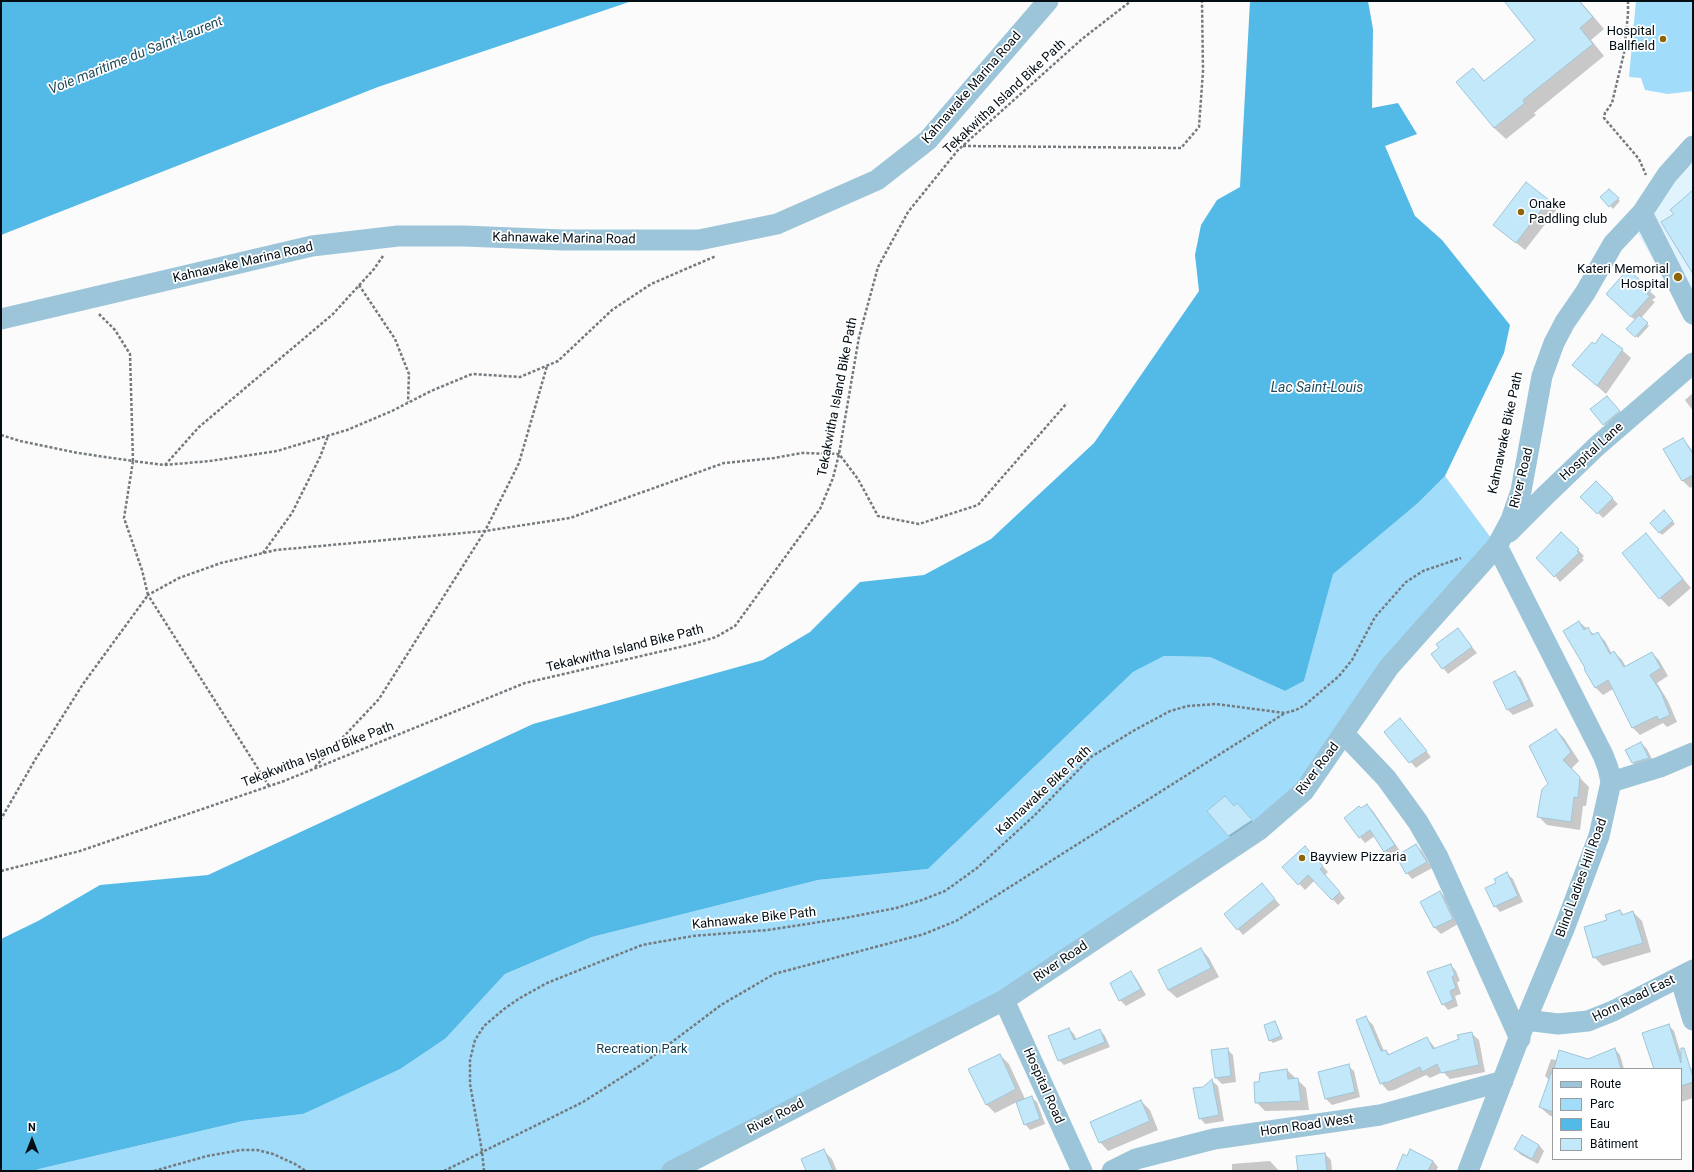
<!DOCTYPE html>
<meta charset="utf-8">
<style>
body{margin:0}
#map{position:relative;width:1694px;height:1172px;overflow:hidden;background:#fbfbfb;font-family:Roboto,sans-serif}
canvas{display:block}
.frame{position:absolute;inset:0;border:2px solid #020d14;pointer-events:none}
.legend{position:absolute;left:1552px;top:1068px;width:130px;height:92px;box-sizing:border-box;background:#fff;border:1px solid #9a9ea1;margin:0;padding:5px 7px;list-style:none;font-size:12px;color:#020d14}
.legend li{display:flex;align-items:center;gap:8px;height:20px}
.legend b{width:20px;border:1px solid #9a9ea1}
.north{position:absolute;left:12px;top:1120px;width:40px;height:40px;-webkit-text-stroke:3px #fff;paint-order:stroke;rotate:0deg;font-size:11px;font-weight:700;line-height:16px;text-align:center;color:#020d14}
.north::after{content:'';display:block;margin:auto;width:14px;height:18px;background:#020d14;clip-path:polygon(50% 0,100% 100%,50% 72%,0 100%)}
</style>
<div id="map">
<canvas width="1694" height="1172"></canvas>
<div class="frame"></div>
<ul class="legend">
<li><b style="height:5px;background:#9cc5d9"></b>Route</li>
<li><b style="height:11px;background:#a1ddfa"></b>Parc</li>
<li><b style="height:11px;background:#53b9e6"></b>Eau</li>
<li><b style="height:11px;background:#c3e8fa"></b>Bâtiment</li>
</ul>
<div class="north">N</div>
</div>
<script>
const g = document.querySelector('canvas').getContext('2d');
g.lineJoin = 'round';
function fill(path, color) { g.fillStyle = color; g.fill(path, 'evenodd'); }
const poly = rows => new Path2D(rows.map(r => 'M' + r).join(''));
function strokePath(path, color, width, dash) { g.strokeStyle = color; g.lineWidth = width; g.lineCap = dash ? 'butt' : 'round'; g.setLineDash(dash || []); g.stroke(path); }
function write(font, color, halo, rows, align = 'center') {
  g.font = font + ' Roboto,sans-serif'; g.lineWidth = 3.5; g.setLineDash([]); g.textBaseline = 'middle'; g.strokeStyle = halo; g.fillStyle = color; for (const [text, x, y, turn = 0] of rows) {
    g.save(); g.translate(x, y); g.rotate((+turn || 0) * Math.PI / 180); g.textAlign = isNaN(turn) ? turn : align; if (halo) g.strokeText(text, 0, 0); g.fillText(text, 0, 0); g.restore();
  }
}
const built = poly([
 [1693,161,1693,329,1633,225]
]);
const green = poly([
 [1636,1,1693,1,1693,91,1668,94,1645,90,1641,78,1629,77],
 [1445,476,1497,546,1304,791,1004,1000,672,1171,34,1171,39,1169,243,1121,303,1114,446,1038,505,974,592,937,818,880,928,869,1133,672,1164,656,1210,657,1285,691,1304,681,1333,573,1418,503]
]);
const water = poly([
 [1,1,632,1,378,87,1,235],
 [1250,1,1368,1,1373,29,1372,108,1398,103,1417,134,1385,146,1415,216,1442,240,1510,325,1504,353,1445,476,1418,503,1333,574,1304,681,1285,691,1210,657,1164,656,1133,672,928,869,818,880,592,937,505,974,446,1038,400,1069,303,1114,243,1121,39,1169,34,1171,1,1171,1,939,38,921,100,885,208,875,533,724,763,660,810,632,860,582,924,575,991,539,1094,443,1199,291,1195,255,1201,225,1217,200,1240,187]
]);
const shadow = poly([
 [1505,1,1580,1,1604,29,1591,40,1604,56,1534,113,1536,115,1506,139,1494,128,1473,69,1485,82,1537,40],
 [1609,190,1620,201,1613,209,1602,197],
 [1548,201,1557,209,1525,250,1494,225],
 [1628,271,1656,297,1652,300,1655,302,1641,318,1649,326,1638,338,1628,329,1635,320,1613,299],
 [1595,345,1622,350,1631,358,1606,394,1573,365],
 [1693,393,1693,411,1685,400],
 [1607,397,1625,417,1609,430,1604,424],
 [1683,439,1693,451,1693,486,1690,488,1683,481,1665,450],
 [1596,482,1618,504,1603,518,1582,497],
 [1664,511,1675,524,1662,535,1651,523],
 [1561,533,1584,556,1582,558,1584,560,1560,582,1555,576],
 [1646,535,1691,588,1669,607,1660,598],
 [1579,622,1595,635,1598,634,1605,641,1612,654,1614,652,1622,660,1626,667,1652,653,1659,660,1668,676,1657,683,1668,701,1677,722,1667,727,1663,723,1640,735,1633,728,1613,689,1603,695,1596,688,1587,668],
 [1458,630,1477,653,1448,674,1432,654,1440,648],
 [1515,673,1521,678,1534,706,1513,715,1508,710,1495,683],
 [1405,725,1431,757,1416,768,1385,732],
 [1556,730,1564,738,1579,761,1571,769,1589,787,1586,806,1583,806,1580,830,1547,825,1538,816,1550,785],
 [1641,743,1647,749,1654,763,1638,768,1633,763],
 [1367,805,1373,811,1400,851,1390,857,1375,836,1365,843,1360,837,1361,809],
 [1234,807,1243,810,1256,826,1234,841,1208,811],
 [1416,845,1422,851,1432,868,1412,879,1407,873],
 [1311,853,1328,872,1325,875,1345,898,1338,905,1315,880,1305,890,1284,868],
 [1507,874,1513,879,1523,902,1500,912,1495,906],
 [1267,890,1280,905,1243,935,1238,929],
 [1440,892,1446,898,1458,924,1441,934,1435,928,1421,902],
 [1620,911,1624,915,1633,912,1642,921,1651,952,1603,966,1594,957,1608,920],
 [1201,949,1209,958,1219,977,1177,998,1168,990],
 [1451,965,1456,971,1460,981,1457,982,1461,994,1455,996,1458,1006,1448,1010,1443,1004],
 [1131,972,1136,978,1146,995,1126,1006,1120,1000],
 [1365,1017,1373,1025,1384,1051,1386,1051,1390,1055,1427,1038,1436,1049,1460,1040,1471,1033,1479,1040,1485,1072,1450,1079,1443,1072,1430,1078,1426,1075,1394,1090,1388,1091,1381,1083],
 [1275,1022,1277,1025,1283,1039,1273,1043,1270,1040],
 [1668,1025,1674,1031,1685,1067,1689,1066,1693,1070,1693,1098,1681,1102,1681,1069,1661,1069],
 [1069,1029,1074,1034,1077,1040,1100,1030,1105,1036,1110,1047,1064,1065,1059,1060],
 [1227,1049,1233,1055,1236,1082,1222,1084,1216,1078,1212,1051],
 [1615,1049,1620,1055,1624,1069,1601,1069],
 [1000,1055,1009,1064,1025,1099,1031,1097,1037,1102,1045,1124,1030,1130,1025,1124,1017,1102,995,1113,986,1104],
 [1551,1059,1598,1069,1553,1069,1553,1117,1549,1115,1540,1107,1549,1080,1545,1076],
 [1348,1066,1354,1071,1360,1097,1332,1105,1326,1099,1320,1073],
 [1287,1070,1306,1088,1309,1110,1265,1111,1256,1102,1260,1083],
 [1212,1081,1218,1086,1224,1121,1205,1124,1200,1118,1203,1088],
 [1141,1101,1150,1110,1158,1130,1108,1151,1100,1142],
 [1539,1145,1544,1151,1538,1164,1521,1155,1515,1149],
 [823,1150,832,1159,837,1171,807,1171],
 [1325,1154,1331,1160,1332,1171,1299,1171],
 [1270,1161,1279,1171,1232,1171,1232,1164],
 [1433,1161,1438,1167,1436,1171,1397,1171]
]);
const building = poly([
 [1504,1,1579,1,1593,17,1580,28,1593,44,1523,100,1525,103,1494,128,1456,82,1473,68,1484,81,1535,40,1504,1],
 [1526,182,1549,200,1516,243,1493,225,1526,182],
 [1609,189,1619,198,1609,207,1600,197,1609,189],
 [1693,190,1693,274,1661,222,1674,214,1670,210,1693,190],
 [1628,269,1651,290,1647,294,1650,296,1631,317,1606,294,1628,269],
 [1639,315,1648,323,1635,337,1626,329,1639,315],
 [1602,334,1623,349,1597,386,1572,365,1592,342,1595,344,1602,334],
 [1607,396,1620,411,1603,425,1590,409,1607,396],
 [1683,438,1693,454,1693,475,1682,481,1663,449,1683,438],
 [1596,481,1613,498,1597,514,1580,497,1596,481],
 [1664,510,1673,521,1659,533,1650,523,1664,510],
 [1561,532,1579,549,1577,551,1579,553,1554,577,1536,558,1561,532],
 [1646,533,1683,579,1659,599,1622,553,1646,533],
 [1579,621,1584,630,1588,627,1592,635,1598,632,1610,654,1614,651,1624,667,1652,652,1661,668,1650,675,1661,692,1670,715,1659,720,1657,716,1632,728,1608,680,1595,688,1584,669,1585,668,1563,631,1579,621],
 [1458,628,1472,647,1442,669,1431,654,1439,648,1436,644,1458,628],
 [1515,671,1529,700,1507,710,1493,682,1515,671],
 [1400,718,1427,751,1409,763,1384,732,1400,718],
 [1556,729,1571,752,1563,760,1580,777,1578,798,1574,797,1571,822,1537,817,1542,789,1548,784,1529,746,1556,729],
 [1641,742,1649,758,1632,763,1625,750,1641,742],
 [1225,796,1234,806,1237,803,1252,820,1228,836,1207,811,1225,796],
 [1367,804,1395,845,1384,852,1370,830,1359,838,1344,818,1359,806,1361,808,1367,804],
 [1416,844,1427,862,1406,874,1396,856,1416,844],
 [1305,846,1323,866,1320,869,1340,892,1332,900,1308,875,1298,885,1282,867,1305,846],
 [1507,872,1518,896,1494,907,1485,888,1496,883,1494,879,1507,872],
 [1262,883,1275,899,1237,930,1224,914,1262,883],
 [1440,891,1453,919,1434,928,1420,902,1440,891],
 [1620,910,1622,915,1633,911,1643,943,1593,958,1584,927,1607,920,1605,915,1620,910],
 [1201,948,1211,968,1168,990,1158,970,1201,948],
 [1451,964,1455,975,1452,977,1456,988,1450,991,1453,1000,1442,1005,1427,972,1451,964],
 [1131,971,1141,989,1119,1001,1110,983,1131,971],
 [1366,1016,1381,1051,1386,1050,1388,1055,1427,1037,1433,1049,1459,1039,1457,1035,1472,1032,1479,1065,1441,1073,1437,1064,1422,1072,1420,1067,1386,1083,1385,1082,1380,1084,1356,1020,1366,1016],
 [1275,1021,1281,1036,1269,1041,1264,1025,1275,1021],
 [1669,1024,1681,1063,1681,1048,1684,1048,1693,1077,1693,1082,1681,1086,1681,1069,1654,1069,1642,1033,1669,1024],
 [1069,1028,1074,1040,1100,1029,1105,1042,1058,1061,1048,1036,1069,1028],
 [1228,1048,1231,1076,1215,1078,1211,1050,1228,1048],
 [1615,1048,1621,1069,1554,1069,1559,1050,1588,1059,1615,1048],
 [1000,1054,1016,1089,986,1105,968,1069,1000,1054],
 [1349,1064,1355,1092,1325,1099,1318,1072,1349,1064],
 [1287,1069,1288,1079,1298,1078,1301,1101,1255,1103,1254,1082,1259,1082,1260,1073,1287,1069],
 [1551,1073,1553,1073,1553,1112,1539,1107,1551,1073],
 [1212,1079,1219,1115,1199,1119,1193,1088,1203,1087,1212,1079],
 [1032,1096,1040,1119,1024,1125,1016,1102,1032,1096],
 [1141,1100,1150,1121,1099,1143,1090,1122,1141,1100],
 [1522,1135,1539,1145,1532,1159,1514,1149,1522,1135],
 [824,1149,833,1171,806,1171,801,1159,824,1149],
 [1410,1149,1433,1161,1428,1171,1396,1171,1403,1154,1407,1156,1410,1149],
 [1325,1153,1327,1171,1298,1171,1296,1156,1325,1153]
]);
const path = poly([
 [1628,1,1628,14,1624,53,1612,103,1605,113,1604,118,1639,159,1646,175],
 [963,146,1181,148,1199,127,1203,71,1202,1],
 [359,285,395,339,409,374,408,402],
 [99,314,115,330,130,354,133,461,164,465,210,461,277,451,347,430,392,411,431,391,472,374,520,377,558,361,612,310,651,284,716,256],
 [1,435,20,441,78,453,133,461,124,518,142,570,148,595,83,684,35,760,1,819],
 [165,465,199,427,333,314,374,269,383,256],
 [263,553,292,513,320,457,328,436],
 [315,767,379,699,485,531,519,463,547,366],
 [269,786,148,595,179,578,221,563,276,550,485,531,570,518,724,463,774,458,802,453,839,454,858,479,878,516,919,524,978,505,1067,403],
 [1,871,80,851,284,781,525,683,693,644,716,637,735,626,820,509,833,478,839,454,859,337,878,267,908,212,958,150,1082,39,1131,1],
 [154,1171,207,1156,241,1150,257,1150,273,1154,295,1164,306,1171],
 [444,1171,583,1102,644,1063,721,1005,774,974,924,934,956,921,1285,713],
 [484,1171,482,1151,470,1084,470,1060,475,1040,484,1026,504,1009,520,998,547,983,642,945,693,936,768,930,845,918,896,908,922,900,945,891,977,868,1035,815,1091,757,1133,731,1170,711,1188,706,1216,704,1285,713,1296,710,1305,705,1339,676,1352,660,1375,617,1406,582,1423,571,1461,558]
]);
const minor = poly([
 [1642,213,1693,314],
 [1,319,312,246,398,236,464,236,563,240,699,240,777,224,877,180,928,140,1048,1],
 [1509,532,1546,495,1597,446,1693,363],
 [1344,734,1386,778,1418,822,1438,857,1520,1039],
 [1611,782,1660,767,1693,753],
 [1680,977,1693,1020],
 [1004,1000,1082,1171],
 [1526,1020,1558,1024,1588,1021,1613,1011,1693,970],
 [672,1171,1004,1000,1259,830,1304,791,1389,667,1497,546,1511,520,1521,491,1542,376,1554,343,1565,322,1585,293,1613,244,1642,213,1667,175,1693,146],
 [1112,1171,1136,1159,1214,1139,1380,1115,1503,1081],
 [1468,1171,1526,1020,1564,929,1599,836,1611,782,1608,768,1603,755,1497,546]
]);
const markers = [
 [1663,39,4,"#8d6408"],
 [1521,212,4,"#8d6408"],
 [1678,277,5,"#8d6408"],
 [1302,858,4,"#8d6408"]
];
const poiNames = [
 ["Hospital",1655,32],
 ["Ballfield",1655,47],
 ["Onake",1529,205,"left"],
 ["Paddling club",1529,220,"left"],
 ["Kateri Memorial",1669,270],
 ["Hospital",1669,285],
 ["Bayview Pizzaria",1310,858,"left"]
];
const streetNames = [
 ["Kahnawake Marina Road",972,88,-49],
 ["Tekakwitha Island Bike Path",1005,97,-43],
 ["Kahnawake Marina Road",564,239,1],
 ["Kahnawake Marina Road",243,263,-13],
 ["Tekakwitha Island Bike Path",838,397,-79],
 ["Kahnawake Bike Path",1506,433,-78],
 ["Hospital Lane",1592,452,-42],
 ["River Road",1522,478,-76],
 ["Tekakwitha Island Bike Path",625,649,-14],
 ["Tekakwitha Island Bike Path",318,755,-21],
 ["River Road",1318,769,-53],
 ["Kahnawake Bike Path",1044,791,-43],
 ["Blind Ladies Hill Road",1582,878,-70],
 ["Kahnawake Bike Path",754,919,-6],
 ["River Road",1061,962,-34],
 ["Horn Road East",1634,999,-26],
 ["Hospital Road",1043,1086,66],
 ["River Road",776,1117,-27],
 ["Horn Road West",1307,1126,-8]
];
const parkNames = [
 ["Recreation Park",642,1050]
];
const waterNames = [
 ["Voie maritime du Saint-Laurent",136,56,-22],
 ["Lac Saint-Louis",1317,388]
];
fill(built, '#e1f3fc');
fill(green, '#a1ddfa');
fill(water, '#53b9e6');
fill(shadow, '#0003');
fill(building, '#c3e8fa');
strokePath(building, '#9fc5d7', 1);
strokePath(path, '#747a7e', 2.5, [3, 2]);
strokePath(minor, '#9cc5d9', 21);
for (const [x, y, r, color] of markers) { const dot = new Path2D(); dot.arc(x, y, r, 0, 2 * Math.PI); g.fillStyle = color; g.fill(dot); strokePath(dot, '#fff', 1.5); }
write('13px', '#020d14', '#fff', poiNames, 'right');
write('13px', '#020d14', '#fff', streetNames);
write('13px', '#113e51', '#fff', parkNames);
write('italic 14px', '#214c5f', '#fff', waterNames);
</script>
